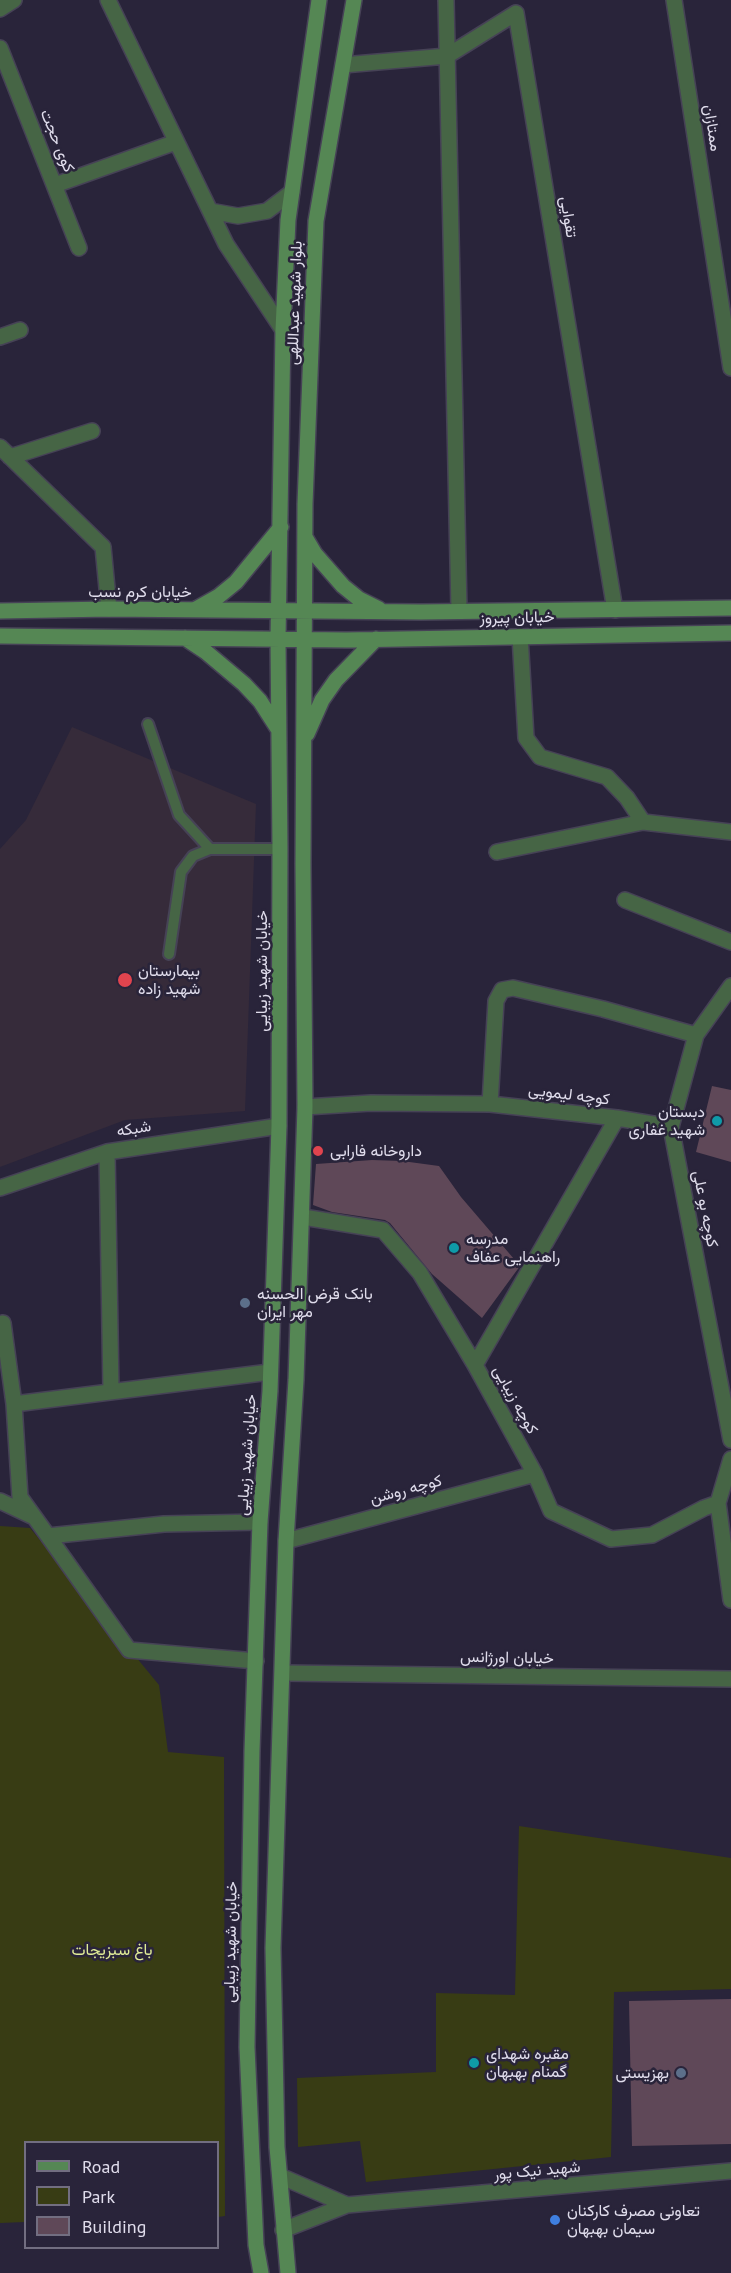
<!DOCTYPE html>
<meta charset="utf-8">
<style>
body{margin:0}
#map{position:relative;width:731px;height:2273px;overflow:hidden;background:#29243a;font-family:"PT Sans",sans-serif}
canvas{display:block}
.legend{position:absolute;left:24px;top:2141px;width:195px;height:108px;box-sizing:border-box;background:#29243a;border:2px solid #726e81;margin:0;padding:8px 10px;list-style:none;font-size:18px;color:#e0ddec}
.legend li{display:flex;align-items:center;gap:12px;height:30px}
.legend b{width:30px;border:2px solid #726e81}
</style>
<div id="map">
<canvas width="731" height="2273"></canvas>
<ul class="legend">
<li><b style="height:8px;background:#558754"></b>Road</li>
<li><b style="height:16px;background:#383c14"></b>Park</li>
<li><b style="height:16px;background:#5f4858"></b>Building</li>
</ul>
</div>
<script>
const g = document.querySelector('canvas').getContext('2d');
g.lineJoin = 'round';
function fill(path, color) { g.fillStyle = color; g.fill(path, 'evenodd'); }
const poly = rows => new Path2D(rows.map(r => 'M' + r).join(''));
function strokePath(path, color, width, dash) { g.strokeStyle = color; g.lineWidth = width; g.lineCap = dash ? 'butt' : 'round'; g.setLineDash(dash || []); g.stroke(path); }
function write(font, color, halo, rows, align = 'center') {
  g.font = font + ' "PT Sans",Vazirmatn,sans-serif'; g.lineWidth = 5; g.setLineDash([]); g.textBaseline = 'middle'; g.strokeStyle = halo; g.fillStyle = color; for (const [text, x, y, turn = 0] of rows) {
    g.save(); g.translate(x, y); g.rotate((+turn || 0) * Math.PI / 180); g.textAlign = isNaN(turn) ? turn : align; if (halo) g.strokeText(text, 0, 0); g.fillText(text, 0, 0); g.restore();
  }
}
const medical = poly([
 [72,727,256,804,245,1111,125,1120,0,1167,0,849,26,820]
]);
const green = poly([
 [0,1526,30,1528,159,1685,168,1752,224,1757,225,2216,218,2217,218,2142,26,2142,25,2222,0,2223],
 [519,1826,731,1858,731,1989,614,1992,611,2157,366,2182,360,2141,298,2147,297,2078,436,2072,436,1993,515,1995]
]);
const building = poly([
 [712,1086,731,1090,731,1162,696,1152],
 [372,1160,402,1161,439,1166,461,1197,520,1266,482,1318,432,1274,390,1223,385,1220,332,1212,313,1205,316,1164],
 [731,1999,731,2144,632,2146,629,2001]
]);
const service = poly([
 [148,724,179,815,210,849],
 [169,954,181,872,193,856,210,849,280,849]
]);
const minor = poly([
 [108,0,226,244,283,330],
 [446,0,459,610],
 [674,0,731,368],
 [0,9,14,0],
 [0,48,79,248],
 [343,65,447,56,516,13,615,610],
 [55,185,176,142],
 [210,211,238,216,267,211,292,192],
 [0,337,20,330],
 [0,447,103,547,109,609],
 [10,457,92,431],
 [520,636,526,738,540,757,607,777,627,798,643,822],
 [497,852,643,822,731,832],
 [625,900,731,942],
 [731,986,696,1035,671,1127,731,1440],
 [490,1104,496,1001,502,990,513,988,603,1009,696,1035],
 [305,1107,371,1103,490,1104,617,1118,475,1365],
 [617,1118,671,1127],
 [107,1152,111,1391],
 [0,1188,107,1152,279,1126],
 [303,1217,383,1230,420,1273,475,1365,535,1474,551,1511,611,1539,652,1535,704,1508,718,1503],
 [3,1323,14,1404],
 [731,1459,718,1503,731,1600],
 [0,1501,34,1517],
 [260,1522,164,1524,48,1536,20,1497,14,1404,270,1372],
 [48,1536,129,1650,256,1661],
 [286,1541,535,1474],
 [283,1673,731,1679]
]);
const tertiary = poly([
 [280,2176,347,2205],
 [283,2230,347,2205,731,2171]
]);
const secondary = poly([
 [305,537,315,554,343,586,359,599,379,609],
 [196,609,219,596,236,582,281,527],
 [0,611,109,609,421,612,731,608],
 [0,636,346,640,731,633],
 [185,638,206,652,244,684,260,701,278,729],
 [307,734,322,700,336,680,376,639],
 [261,2273,256,2245,247,2047,252,1751,260,1522,270,1391,279,1126,280,849,278,639,283,330,288,220,319,0],
 [288,2273,277,2147,273,1948,286,1541,296,1380,305,1107,303,864,305,504,316,221,354,0]
]);
const markers = [
 [125,980,8,"#e0444e"],
 [717,1121,6,"#0f9aa8"],
 [318,1151,6,"#e0444e"],
 [454,1248,6,"#0f9aa8"],
 [245,1303,6,"#5c6f8a"],
 [474,2063,6,"#0f9aa8"],
 [681,2073,6,"#5c6f8a"],
 [555,2220,6,"#3f7fe0"]
];
const streetNames = [
 ["ممتازان",712,128,81],
 ["کوی حجت",57,141,68],
 ["تقوایی",568,217,81],
 ["بلوار شهید عبداللهی",295,303,-88],
 ["خیابان کرم نسب",140,592],
 ["خیابان پیروز",517,618,-1],
 ["خیابان شهید زیبایی",262,971,-90],
 ["کوچه لیمویی",569,1095,7],
 ["شبکه",134,1129,-9],
 ["کوچه بو علی",705,1209,79],
 ["کوچه زیبایی",515,1400,61],
 ["خیابان شهید زیبایی",247,1455,-86],
 ["کوچه روشن",406,1490,-15],
 ["خیابان اورژانس",507,1658,1],
 ["خیابان شهید زیبایی",231,1942,-89],
 ["شهید نیک پور",537,2171,-5]
];
const poiNames = [
 ["بیمارستان",138,971],
 ["شهید زاده",138,989],
 ["دبستان",705,1112,"right"],
 ["شهید غفاری",705,1130,"right"],
 ["داروخانه فارابی",330,1151],
 ["مدرسه",466,1239],
 ["راهنمایی عفاف",466,1257],
 ["بانک قرض الحسنه",257,1294],
 ["مهر ایران",257,1312],
 ["مقبره شهدای",486,2054],
 ["گمنام بهبهان",486,2072],
 ["بهزیستی",669,2073,"right"],
 ["تعاونی مصرف کارکنان",567,2211],
 ["سیمان بهبهان",567,2229]
];
const parkNames = [
 ["باغ سبزیجات",112,1950]
];
fill(medical, '#362b3a');
fill(green, '#383c14');
fill(building, '#5f4858');
strokePath(service, '#464256', 14);
strokePath(minor, '#464256', 18);
strokePath(tertiary, '#464256', 18);
strokePath(secondary, '#464256', 18);
strokePath(service, '#466545', 10);
strokePath(minor, '#466545', 15);
strokePath(tertiary, '#466545', 15);
strokePath(secondary, '#558754', 15);
for (const [x, y, r, color] of markers) { const dot = new Path2D(); dot.arc(x, y, r, 0, 2 * Math.PI); g.fillStyle = color; g.fill(dot); strokePath(dot, '#29243a', 2); }
write('16px', '#e0ddec', '#29243a', streetNames);
write('16px', '#e0ddec', '#29243a', poiNames, 'left');
write('16px', '#dfeb96', '#29243a', parkNames);
</script>
